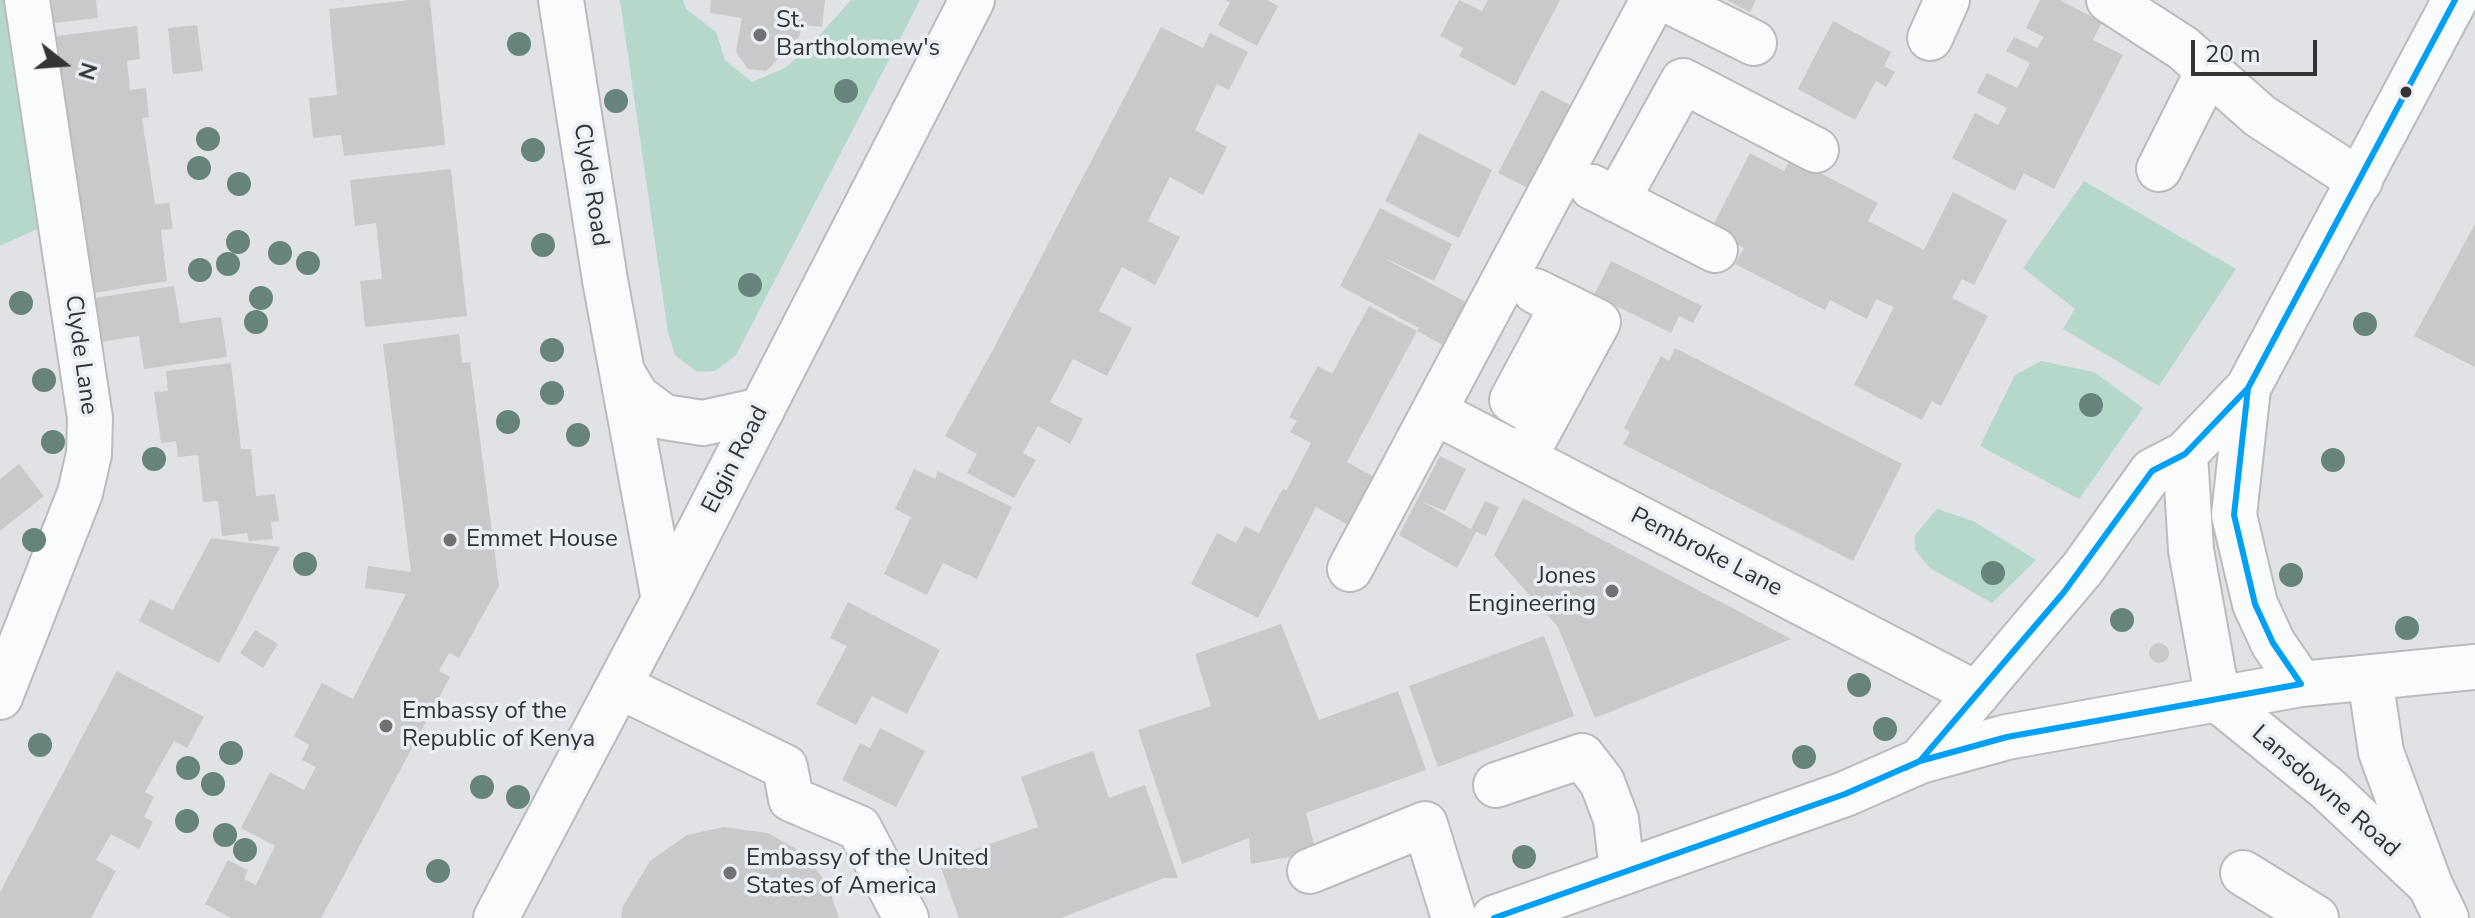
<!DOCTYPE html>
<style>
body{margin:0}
#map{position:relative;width:2475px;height:918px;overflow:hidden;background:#e0e2e5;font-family:"Nunito Sans",sans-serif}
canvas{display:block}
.north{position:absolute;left:24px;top:24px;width:80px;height:80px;-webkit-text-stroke:6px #eaeff5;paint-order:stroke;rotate:107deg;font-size:22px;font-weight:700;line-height:32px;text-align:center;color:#323436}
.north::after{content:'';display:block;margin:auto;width:28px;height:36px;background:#323436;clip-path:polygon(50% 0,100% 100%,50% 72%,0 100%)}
.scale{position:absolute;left:2191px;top:40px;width:126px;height:36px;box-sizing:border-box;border:4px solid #323436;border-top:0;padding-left:10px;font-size:24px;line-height:28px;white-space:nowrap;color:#323436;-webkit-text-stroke:6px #eaeff5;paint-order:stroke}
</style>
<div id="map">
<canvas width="2475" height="918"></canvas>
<div class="north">N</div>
<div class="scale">20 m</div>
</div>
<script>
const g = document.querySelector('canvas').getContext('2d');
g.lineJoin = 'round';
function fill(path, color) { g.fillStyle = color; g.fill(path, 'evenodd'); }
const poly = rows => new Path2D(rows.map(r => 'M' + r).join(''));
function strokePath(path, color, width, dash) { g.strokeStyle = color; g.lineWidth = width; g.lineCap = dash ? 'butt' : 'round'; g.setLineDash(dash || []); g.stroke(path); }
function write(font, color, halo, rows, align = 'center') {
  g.font = font + ' "Nunito Sans",sans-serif'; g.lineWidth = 7; g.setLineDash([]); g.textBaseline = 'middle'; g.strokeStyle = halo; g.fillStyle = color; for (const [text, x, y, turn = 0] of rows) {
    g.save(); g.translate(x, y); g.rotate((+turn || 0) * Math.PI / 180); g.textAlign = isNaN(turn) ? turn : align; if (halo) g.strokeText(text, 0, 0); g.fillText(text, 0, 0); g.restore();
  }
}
const green = poly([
 [0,0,10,0,48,224,0,246],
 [620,0,683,0,686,9,716,32,725,60,752,82,785,68,808,48,851,0,920,0,736,355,715,371,697,372,675,355,668,332],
 [2084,181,2236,269,2159,386,2063,329,2075,309,2023,268],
 [2041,361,2094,372,2143,408,2079,499,1980,446,2015,375],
 [1937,509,1973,521,2036,560,1992,603,1930,568,1915,550,1915,535]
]);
const building = poly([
 [52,0,96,0,98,18,54,23],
 [410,0,430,0,445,145,344,156,341,135,313,138,309,98,337,95,329,9],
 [711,0,825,0,822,27,795,24,801,30,798,39,789,42,781,35,778,59,766,71,748,69,736,52,742,18,710,13],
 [1225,0,1267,0,1278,6,1257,46,1218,25,1230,2],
 [1459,0,1482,11,1488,0,1560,0,1515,86,1459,56,1463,48,1440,36],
 [1727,0,1756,0,1750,12],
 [2040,0,2060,0,2102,22,2093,40,2123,55,2054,189,2024,173,2015,191,1952,158,1975,113,1998,125,2007,108,1977,93,1978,90,1987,73,2017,88,2030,63,2006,51,2014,37,2037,48,2044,37,2026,28],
 [1833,21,1891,52,1884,66,1895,72,1886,87,1876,81,1855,120,1798,89],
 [197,25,203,71,173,74,168,28],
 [137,26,140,59,127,61,130,90,146,88,149,117,142,118,155,204,169,203,173,229,161,230,167,281,87,294,50,37],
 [1161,27,1203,48,1210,33,1248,52,1229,90,1217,84,1195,130,1227,147,1203,195,1170,177,1148,221,1180,237,1155,285,1122,267,1099,311,1132,328,1107,376,1073,359,1050,402,1083,419,1070,444,1038,426,1023,453,1036,460,1014,498,967,473,977,454,945,436,994,348],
 [1541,90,1578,109,1536,192,1498,173],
 [1419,133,1492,170,1459,238,1385,201],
 [1750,153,1784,171,1791,158,1878,203,1868,221,1924,250,1953,192,2007,220,1974,285,1962,279,1952,298,1988,316,1941,406,1932,401,1922,420,1854,385,1894,307,1876,299,1867,319,1830,300,1825,310,1735,264,1744,248,1710,231],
 [451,169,467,316,365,327,360,281,382,279,376,223,355,226,350,180],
 [1380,208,1452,244,1434,281,1380,256,1475,307,1452,350,1417,331,1347,462,1381,481,1355,529,1316,507,1258,618,1191,584,1217,533,1236,543,1245,526,1259,533,1283,488,1286,491,1311,443,1290,432,1297,421,1289,417,1318,366,1332,374,1369,306,1417,331,1419,328,1340,286],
 [2475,224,2475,367,2414,336],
 [1611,261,1702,306,1693,323,1679,316,1671,333,1594,295],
 [174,286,180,323,221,317,227,357,144,369,139,336,101,342,94,298],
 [459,334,462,363,470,362,499,586,459,658,449,653,439,671,450,677,321,918,231,918,205,904,228,860,248,870,244,879,256,885,275,846,241,828,270,772,304,790,316,767,302,760,309,745,294,736,322,683,353,699,406,594,365,588,368,566,411,572,383,344],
 [1675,348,1902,464,1853,561,1623,444,1630,432,1624,428,1661,356,1669,361],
 [231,363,241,449,251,449,256,496,275,494,279,521,271,522,273,539,249,541,247,533,222,536,218,501,203,502,198,455,178,457,176,441,161,443,154,392,168,391,166,371],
 [1440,456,1466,469,1445,511,1421,501,1471,529,1485,501,1499,507,1486,536,1476,532,1457,568,1399,535],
 [19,464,44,496,0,531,0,479],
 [914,469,935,479,938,471,1012,507,977,579,943,563,927,595,884,574,911,517,895,509],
 [1523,498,1791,639,1595,718,1558,627,1494,555],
 [211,538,280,547,219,663,139,621,150,599,173,610],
 [848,602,940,650,907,714,872,696,856,725,816,704,847,646,830,638],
 [1281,624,1319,720,1398,691,1426,770,1306,813,1316,852,1251,864,1249,838,1182,864,1138,730,1211,706,1195,654],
 [255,630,278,644,263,668,240,653],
 [1544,636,1574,716,1438,767,1409,686],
 '2149 653a10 10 0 1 1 20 0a10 10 0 1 1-20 0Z',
 [117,671,204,717,187,748,174,741,145,792,154,797,144,817,153,822,139,849,111,834,96,860,116,871,91,918,0,918,0,892],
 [880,728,925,751,896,807,842,780,860,743,870,748],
 [1093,751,1109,798,1145,785,1178,878,1164,878,1061,918,959,918,939,862,1038,827,1021,777],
 [724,827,768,833,803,853,828,885,839,918,621,918,623,906,650,861,687,835]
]);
const minor = poly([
 [561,0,605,280,664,600],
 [1667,0,1754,43],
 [2109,0,2183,48,2260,116,2360,181],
 [1930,38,1947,0],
 [2159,169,2209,69],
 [1592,187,1715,250],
 [1617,200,1683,81,1816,150],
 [622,372,637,397,664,417,703,423,762,410],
 [1435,412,1977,694],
 [1545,419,1512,400,1563,305],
 [1524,458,1598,322,1535,291],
 [1350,569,1653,0],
 [2370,678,2381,752,2430,885,2446,918],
 [619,686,785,767,791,799,859,828,906,918],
 [0,697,80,493,89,454,90,418,27,0],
 [2218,700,2328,789,2430,885],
 [1496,785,1582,756,1602,782,1616,819,1622,871],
 [1310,871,1425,824,1454,918],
 [2243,873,2316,918],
 [496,918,664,600,972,0]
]);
const major = poly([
 [2248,388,2234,515,2255,604,2273,643,2301,684],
 [2185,454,2191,550,2218,700],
 [1920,761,2083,568,2152,471,2185,454,2248,388,2455,0],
 [1494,918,1845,794,1920,761,2007,737,2301,684,2475,667]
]);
const bus1 = poly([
 [1905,768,1920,761,2064,592,2152,471,2185,454,2248,388,2263,360],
 [1494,918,1845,794,1920,761,2007,737,2301,684,2273,643,2255,604,2234,515,2248,388,2455,0]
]);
const trees = [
 [519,44],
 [846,91],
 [616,101],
 [208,139],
 [533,150],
 [199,168],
 [239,184],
 [238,242],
 [543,245],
 [280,253],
 [308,263],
 [228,264],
 [200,270],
 [750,285],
 [261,298],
 [21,303],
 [256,322],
 [2365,324],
 [552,350],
 [44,380],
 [552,393],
 [2091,405],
 [508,422],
 [578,435],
 [53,442],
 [154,459],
 [2333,460],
 [34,540],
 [305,564],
 [1993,573],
 [2291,575],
 [2122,620],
 [2407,628],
 [1859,685],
 [1885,729],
 [40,745],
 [231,753],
 [1804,757],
 [188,768],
 [213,784],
 [482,787],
 [518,797],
 [187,821],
 [225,835],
 [245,850],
 [1524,857],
 [438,871]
];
const markers = [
 [760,35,8,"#6f7173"],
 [2406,92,7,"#323436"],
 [450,540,8,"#6f7173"],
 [1612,591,8,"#6f7173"],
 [386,726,8,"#6f7173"],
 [730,873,8,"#6f7173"]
];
const poiNames = [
 ["St.",776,21],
 ["Bartholomew's",776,49],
 ["Emmet House",466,540],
 ["Jones",1596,577,"right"],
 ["Engineering",1596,605,"right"],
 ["Embassy of the",402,712],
 ["Republic of Kenya",402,740],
 ["Embassy of the United",746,859],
 ["States of America",746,887]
];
const streetNames = [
 ["Clyde Road",590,185,81],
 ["Clyde Lane",80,355,82],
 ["Elgin Road",736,460,-63],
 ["Pembroke Lane",1706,553,27],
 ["Lansdowne Road",2325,792,41]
];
fill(green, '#b5d8ca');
fill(building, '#c8c9cb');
strokePath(minor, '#b9bbbd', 48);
strokePath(major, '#b9bbbd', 48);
strokePath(minor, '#fafbfb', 44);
strokePath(major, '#fafbfb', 44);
strokePath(bus1, '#02a0f5', 6);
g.fillStyle = '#67847c';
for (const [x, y] of trees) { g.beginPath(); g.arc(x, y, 12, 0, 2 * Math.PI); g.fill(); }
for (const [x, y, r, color] of markers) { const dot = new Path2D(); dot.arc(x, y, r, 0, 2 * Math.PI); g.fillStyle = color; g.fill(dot); strokePath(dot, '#eaeff5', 3); }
write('24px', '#323436', '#eaeff5', poiNames, 'left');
write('24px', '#323436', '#eaeff5', streetNames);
</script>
